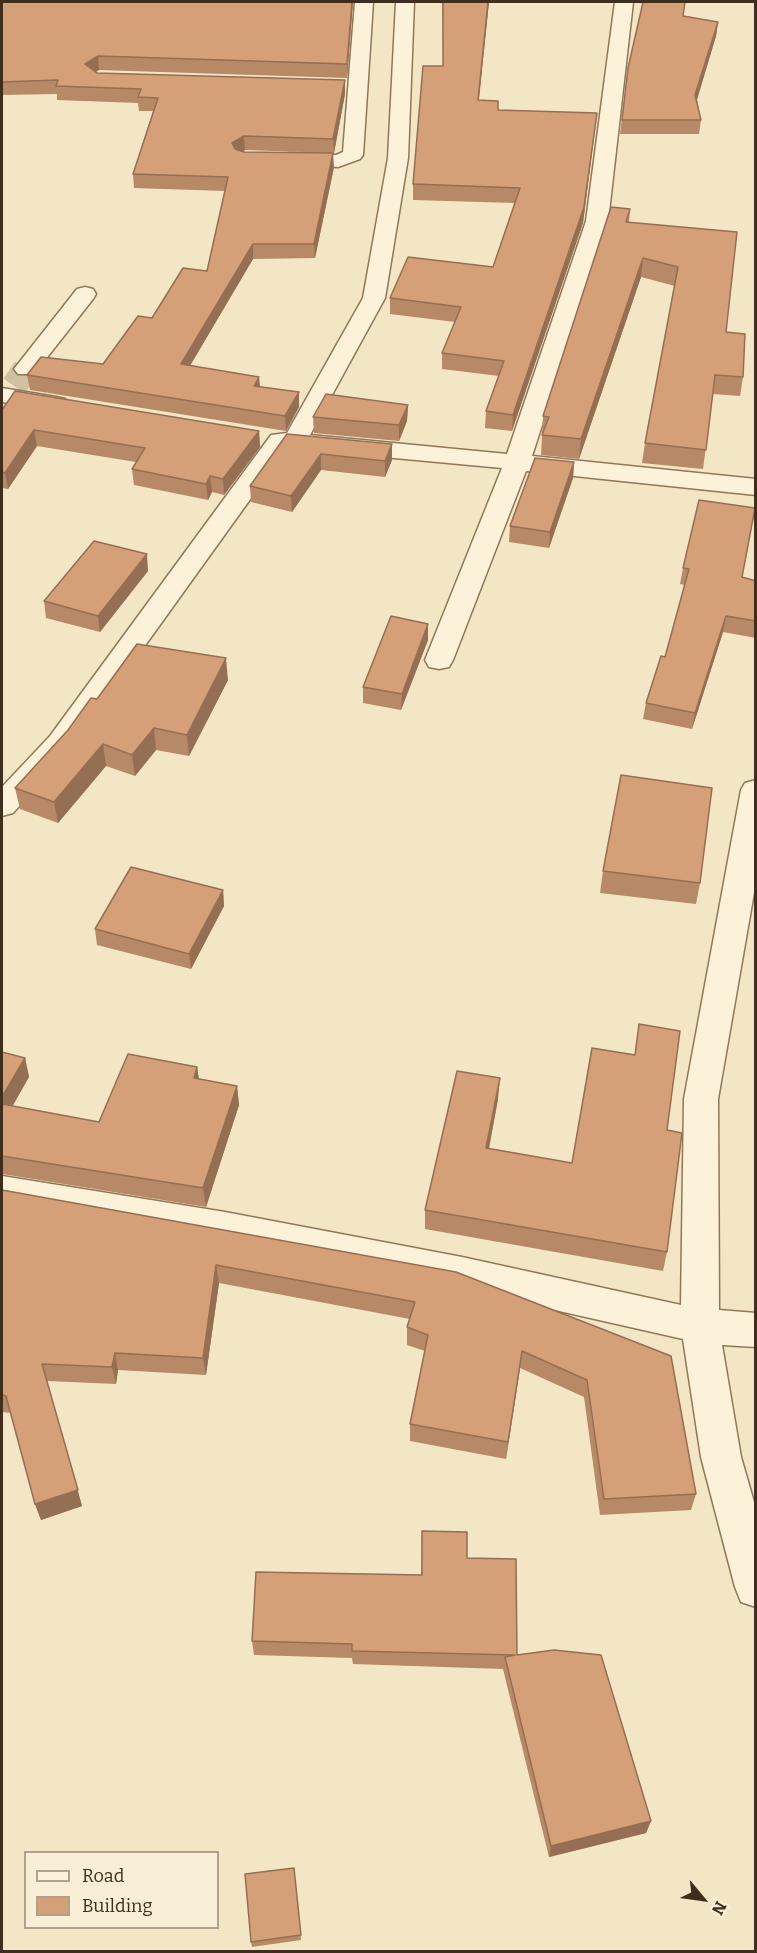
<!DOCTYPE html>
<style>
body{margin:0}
#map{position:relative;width:757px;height:1953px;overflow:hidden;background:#f3e6c5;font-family:Bitter,serif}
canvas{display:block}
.frame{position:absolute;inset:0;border:3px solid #3f2e1e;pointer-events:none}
.legend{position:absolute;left:24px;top:1851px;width:195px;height:78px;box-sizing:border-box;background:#f9efd6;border:2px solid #afa28c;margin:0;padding:8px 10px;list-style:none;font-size:18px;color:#3f2e1e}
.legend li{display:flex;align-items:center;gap:12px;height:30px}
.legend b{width:30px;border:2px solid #afa28c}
.north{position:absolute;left:673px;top:1869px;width:60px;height:60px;-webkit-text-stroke:4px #f9efd6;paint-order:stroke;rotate:119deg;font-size:16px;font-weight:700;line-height:24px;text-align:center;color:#3f2e1e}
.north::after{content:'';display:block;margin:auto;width:21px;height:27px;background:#3f2e1e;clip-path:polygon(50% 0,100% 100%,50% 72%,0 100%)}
</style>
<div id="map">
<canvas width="757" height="1953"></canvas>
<div class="frame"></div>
<ul class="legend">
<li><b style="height:8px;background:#fcf2da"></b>Road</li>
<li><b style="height:16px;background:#d59f77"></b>Building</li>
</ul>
<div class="north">N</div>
</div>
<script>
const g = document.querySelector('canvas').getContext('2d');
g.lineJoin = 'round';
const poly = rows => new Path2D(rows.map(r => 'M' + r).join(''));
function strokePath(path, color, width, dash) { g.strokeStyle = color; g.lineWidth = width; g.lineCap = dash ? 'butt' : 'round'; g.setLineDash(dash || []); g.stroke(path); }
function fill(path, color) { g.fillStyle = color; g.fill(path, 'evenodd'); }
const minorTunnel = poly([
 [14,386,26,369]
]);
const minor = poly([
 [355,2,373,2,363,155,360,159,338,167,282,163,279,159,282,155,289,153,336,155,343,152,355,2],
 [396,2,414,2,408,158,385,298,310,435,507,454,586,221,615,2,633,2,608,221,532,456,756,479,756,495,526,471,453,660,449,667,439,669,429,667,425,660,502,468,287,448,70,750,13,813,2,816,2,787,50,736,271,435,287,433,363,298,388,158,396,2],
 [85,287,93,289,96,294,93,299,34,374,18,374,14,369,18,364,77,289,85,287],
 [2,388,56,397,65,399,68,404,65,409,56,411,2,402,2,388],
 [756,780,756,881,718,1099,719,1310,756,1313,756,1347,722,1345,741,1457,756,1509,756,1607,741,1602,735,1587,701,1457,683,1339,462,1289,225,1244,2,1206,2,1176,225,1212,462,1257,681,1305,684,1099,741,790,745,783,756,780]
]);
const wall = poly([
 [2,2,353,2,347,78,99,70,96,72,97,73,345,80,345,94,334,153,245,150,242,152,334,167,315,258,253,259,190,366,259,377,260,387,299,407,286,431,30,390,27,375,103,364,152,318,207,271,225,191,134,188,133,174,153,111,139,111,138,103,57,100,57,94,2,95],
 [442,2,489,2,479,100,498,110,597,113,583,223,512,431,485,428,486,411,499,376,442,369,442,353,455,322,390,314,390,298,493,267,515,203,413,200,413,184,443,66],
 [683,16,718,22,716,36,697,100,701,120,699,134,620,134,628,68],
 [630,209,629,223,737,232,726,332,743,377,740,396,713,394,703,469,642,463,645,443,675,286,641,277,579,459,541,455,543,416],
 [408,405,407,421,399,441,314,433,313,417],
 [2,410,259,431,260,447,224,495,212,492,208,500,134,485,132,469,136,462,37,446,8,489,2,488],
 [287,434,392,460,385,477,321,470,292,512,251,502,250,486],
 [574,462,573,478,549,548,509,542,510,526],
 [683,568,742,577,756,581,756,638,723,632,692,729,643,719,646,703,665,657,685,585,680,584],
 [148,571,100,632,46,618,44,601],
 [428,624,428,640,401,710,363,703,363,687],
 [228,680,189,756,156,750,135,776,106,766,58,823,20,809,15,788,97,699],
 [603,871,700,883,696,904,600,893],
 [223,890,224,906,191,969,97,945,95,929],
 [2,1052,25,1058,29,1077,12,1106,99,1122,197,1067,199,1079,237,1086,239,1105,206,1207,2,1174],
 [498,1099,489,1149,572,1163,667,1130,667,1252,663,1271,425,1229,425,1210],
 [2,1190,671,1356,696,1494,691,1510,600,1515,584,1397,520,1368,506,1459,410,1441,410,1424,425,1351,407,1345,407,1327,410,1319,219,1283,206,1375,118,1370,116,1384,47,1381,82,1506,41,1520,35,1504,11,1413,2,1412],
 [422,1531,467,1558,517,1655,651,1821,646,1833,549,1857,503,1669,353,1664,352,1658,254,1655,252,1641,421,1575],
 [294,1868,301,1940,252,1947,251,1942]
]);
const shadedWall = poly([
 [352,2,353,2,347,78,347,64],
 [488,2,489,2,477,115,478,100],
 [718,22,716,36,694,109,695,95],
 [98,56,99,70,87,77,85,64],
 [345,80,345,94,334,153,333,139],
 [597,113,583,223,512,431,513,415],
 [244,136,245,150,233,157,232,143],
 [333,153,334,167,315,258,314,244],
 [253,244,253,259,182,379,181,364],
 [643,258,641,277,579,459,581,439],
 [259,377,260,392,254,386],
 [299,392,299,407,286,431,285,416],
 [408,405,407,421,399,441,399,425],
 [34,430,37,446,8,489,5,473],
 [259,431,260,447,224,495,223,479],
 [392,444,392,460,385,477,385,461],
 [321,454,321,470,292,512,291,496],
 [574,462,573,478,549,548,550,532],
 [210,476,212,492,208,500,206,484],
 [147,554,148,571,100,632,98,616],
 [726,616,723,632,692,729,695,713],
 [428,624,428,640,401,710,402,694],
 [226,658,228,680,189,756,187,735],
 [154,728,156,750,135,776,132,755],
 [103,744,106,766,58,823,54,802],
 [223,890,224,906,191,969,189,954],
 [25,1058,29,1077,3,1123,2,1118,2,1097],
 [197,1067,200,1087,194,1078],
 [500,1078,498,1099,485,1168,486,1148],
 [237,1086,239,1105,206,1207,203,1188],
 [216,1265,219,1283,206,1375,203,1358],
 [522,1351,520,1368,506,1459,508,1442],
 [115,1353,118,1370,116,1384,112,1367],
 [42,1364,82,1506,41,1520,35,1504],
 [651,1821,646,1833,549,1857,551,1846]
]);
const building = poly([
 [2,2,352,2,347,64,98,56,85,64,97,73,345,80,333,139,244,136,232,143,235,149,244,152,333,153,314,244,253,244,181,364,259,377,254,386,299,392,285,416,27,375,41,357,103,364,138,316,152,318,183,268,207,271,228,177,133,174,158,98,138,97,141,89,56,86,58,80,2,82,2,2],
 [443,2,488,2,478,100,498,101,498,110,597,113,584,207,513,415,486,411,504,361,442,353,461,307,390,298,408,257,493,267,520,188,413,184,423,66,443,66,443,2],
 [643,2,685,2,683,16,718,22,695,95,701,120,622,120,628,68,643,2],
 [611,207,630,209,626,222,737,232,726,332,745,334,743,377,715,375,706,450,645,443,678,267,643,258,581,439,542,435,549,417,543,416,611,207],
 [15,391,259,431,223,479,210,476,206,484,132,469,145,448,34,430,5,473,2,472,2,410,15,391],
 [326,394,408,405,399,425,313,417,326,394],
 [287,434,392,444,385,461,321,454,291,496,250,486,287,434],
 [535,458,574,462,550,532,510,526,535,458],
 [699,500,755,508,742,577,756,581,756,621,726,616,695,713,646,703,661,656,665,657,689,569,683,568,699,500],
 [94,541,147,554,98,616,44,601,94,541],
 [391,616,428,624,402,694,363,687,391,616],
 [137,644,226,658,187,735,154,728,132,755,103,744,54,802,15,788,68,730,91,698,97,699,137,644],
 [621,775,712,788,700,883,603,871,621,775],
 [131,867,223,890,189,954,95,929,131,867],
 [639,1024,680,1031,667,1130,682,1133,667,1252,425,1210,457,1071,500,1078,486,1148,572,1163,592,1048,635,1055,639,1024],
 [2,1052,25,1058,2,1097,2,1052],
 [128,1054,197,1067,194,1078,237,1086,203,1188,2,1156,2,1104,99,1122,128,1054],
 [2,1190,456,1272,671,1356,696,1494,604,1499,587,1380,522,1351,508,1442,410,1424,428,1335,407,1327,415,1302,216,1265,203,1358,115,1353,112,1367,42,1364,78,1490,35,1504,6,1396,2,1395,2,1190],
 [422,1531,467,1532,467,1558,516,1559,517,1655,554,1650,601,1655,651,1821,551,1846,505,1657,515,1655,352,1651,352,1644,252,1641,256,1572,422,1575,422,1531],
 [294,1868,301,1935,251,1942,245,1874,294,1868]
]);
strokePath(minorTunnel, '#cfc1a4', 26, [26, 13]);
strokePath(minor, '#917758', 3);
fill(minor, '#fcf2da');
fill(wall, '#b78966');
fill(shadedWall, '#956f53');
fill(building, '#d59f77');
strokePath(building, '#956f53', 1.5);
</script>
